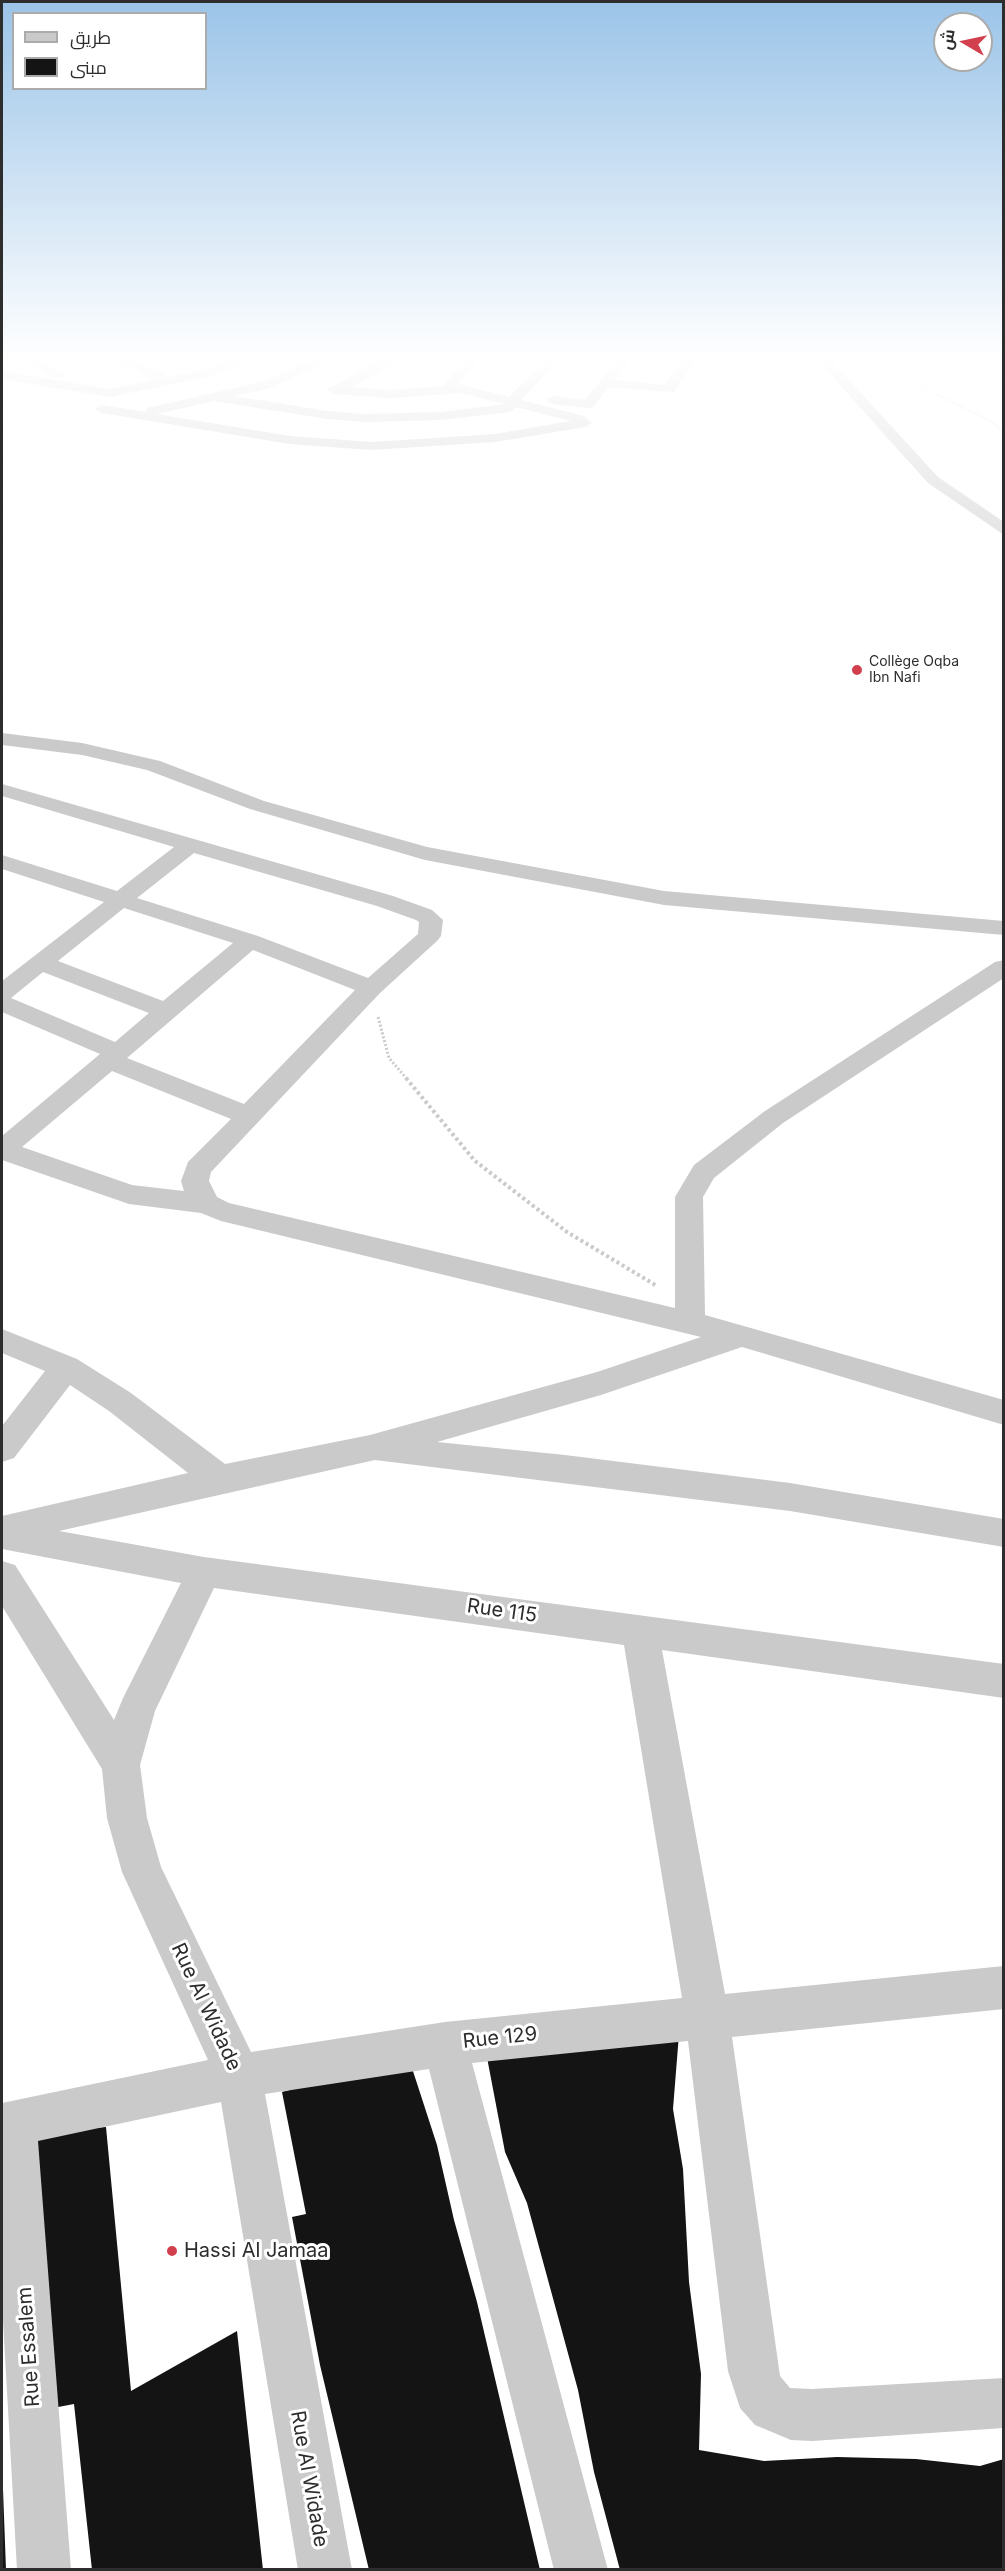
<!DOCTYPE html>
<meta charset="utf-8">
<style>
body{margin:0}
#map{position:relative;width:1005px;height:2571px;overflow:hidden;background:#fff;font-family:Inter,Cairo,sans-serif}
canvas{display:block}
.frame{position:absolute;inset:0;border:3px solid #2d2d2d;pointer-events:none}
.legend{position:absolute;left:12px;top:12px;width:195px;height:78px;box-sizing:border-box;background:#fff;border:2px solid #ababab;margin:0;padding:8px 10px;list-style:none;font-size:18px;color:#2d2d2d}
.legend li{display:flex;align-items:center;gap:12px;height:30px}
.legend b{width:30px;border:2px solid #ababab}
.north{position:absolute;left:933px;top:12px;width:60px;height:60px;box-sizing:border-box;background:#fff;border:2px solid #ababab;border-radius:50%;rotate:279deg;font-size:16px;font-weight:700;line-height:24px;text-align:center;color:#2d2d2d}
.north::after{content:'';display:block;margin:auto;width:21px;height:27px;background:#d2404e;clip-path:polygon(50% 0,100% 100%,50% 72%,0 100%)}
</style>
<div id="map">
<canvas width="1005" height="2571"></canvas>
<div class="frame"></div>
<ul class="legend">
<li><b style="height:8px;background:#cacaca"></b>طريق</li>
<li><b style="height:16px;background:#141414"></b>مبنى</li>
</ul>
<div class="north">ش</div>
</div>
<script>
const g = document.querySelector('canvas').getContext('2d');
g.lineJoin = 'round';
function fill(path, color) { g.fillStyle = color; g.fill(path, 'evenodd'); }
const poly = rows => new Path2D(rows.map(r => 'M' + r).join(''));
function strokePath(path, color, width, dash) { g.strokeStyle = color; g.lineWidth = width; g.lineCap = dash ? 'butt' : 'round'; g.setLineDash(dash || []); g.stroke(path); }
function write(font, color, halo, rows, align = 'center') {
  g.font = font + ' Inter,sans-serif'; g.lineWidth = 6; g.setLineDash([]); g.textBaseline = 'middle'; g.strokeStyle = halo; g.fillStyle = color; for (const [text, x, y, turn = 0] of rows) {
    g.save(); g.translate(x, y); g.rotate((+turn || 0) * Math.PI / 180); g.textAlign = isNaN(turn) ? turn : align; if (halo) g.strokeText(text, 0, 0); g.fillText(text, 0, 0); g.restore();
  }
}
const building = poly([
 [679,2034,673,2109,683,2169,689,2282,701,2374,699,2450,764,2461,837,2457,916,2459,980,2466,1004,2459,1004,2570,620,2570,594,2472,578,2390,527,2203,505,2152,485,2047],
 [411,2065,437,2145,454,2220,477,2302,540,2570,369,2570,320,2365,292,2217,306,2214,282,2092,324,2081],
 [106,2127,131,2391,237,2331,263,2570,92,2570,74,2404,53,2408,37,2133],
 [2,2489,3,2489,6,2570,2,2570]
]);
const pathFar2 = poly([
 [873,355,895,374,989,420,1002,431,1004,437],
 [914,355,1004,383],
 [706,374,743,355]
]);
const pathFar1 = poly([
 [378,1017,389,1058,407,1079]
]);
const path = poly([
 [406,1078,475,1161,567,1232,657,1286]
]);
const minor = poly([
 [12,355,28,355,66,375,64,378,54,378,12,355],
 [105,355,121,355,169,377,207,369,245,355,262,355,215,375,110,397,2,379,2,371,110,389,154,380,105,355],
 [324,355,336,357,270,388,235,396,327,411,364,414,441,412,505,404,461,393,390,398,333,394,326,390,389,355,403,355,391,367,350,387,390,390,443,386,470,355,483,355,458,384,509,397,551,355,564,355,521,400,584,416,592,423,585,427,495,442,371,450,290,444,102,413,95,409,102,405,146,412,147,408,261,382,324,355],
 [214,401,327,419,364,422,441,420,510,412,516,407,571,421,495,434,371,442,290,436,157,414,214,401],
 [621,355,634,355,615,380,665,385,687,355,699,355,674,392,609,387,593,407,588,408,553,404,546,400,553,396,585,400,621,355],
 [813,355,826,355,938,477,1004,522,1004,535,928,483,813,355],
 [2,733,82,743,160,761,264,801,427,847,664,891,1004,921,1004,935,664,905,425,860,250,809,147,770,82,755,2,745,2,733],
 [2,784,393,896,432,910,443,920,441,936,437,941,380,993,211,1172,209,1181,217,1197,229,1203,675,1308,675,1197,694,1165,765,1111,995,962,1004,960,1004,978,783,1123,714,1178,703,1197,705,1315,1004,1400,1004,1425,742,1347,601,1395,437,1442,565,1455,790,1483,1004,1519,1004,1547,790,1511,375,1460,59,1531,204,1557,1004,1664,1004,1698,662,1650,725,1994,1004,1966,1004,2009,732,2037,780,2376,790,2388,812,2389,1004,2378,1004,2428,812,2441,791,2440,755,2425,740,2408,728,2371,688,2041,472,2063,608,2570,554,2570,429,2069,265,2094,352,2570,298,2570,221,2102,38,2141,71,2570,17,2570,2,2302,2,2103,208,2060,122,1872,107,1818,102,1769,2,1606,2,1561,15,1565,114,1720,123,1698,181,1583,2,1549,2,1516,188,1473,109,1411,70,1385,14,1458,2,1462,2,1426,45,1371,2,1353,2,1329,77,1359,131,1393,225,1464,370,1435,597,1372,701,1337,221,1221,201,1213,129,1204,2,1160,2,1136,100,1054,2,1012,2,981,104,902,2,869,2,855,117,891,174,847,2,796,2,784],
 [194,853,377,906,416,920,419,922,418,934,368,978,258,936,137,898,194,853],
 [124,908,233,943,163,1001,58,961,124,908],
 [253,950,355,990,244,1104,127,1058,253,950],
 [43,972,149,1013,115,1042,11,998,43,972],
 [112,1071,231,1119,188,1162,181,1181,184,1191,132,1185,22,1147,112,1071],
 [214,1588,624,1645,682,1998,445,2022,251,2052,161,1867,147,1818,140,1765,155,1711,214,1588]
]);
const markers = [
 [857,670,6,"#d2404e"],
 [172,2251,6,"#d2404e"]
];
const farPoinames = [
 ["Collège Oqba",869,662],
 ["Ibn Nafi",869,678]
];
const nearStreetnames = [
 ["Rue 115",502,1611,8],
 ["Rue Al Widade",206,2007,65],
 ["Rue 129",500,2038,-6],
 ["Rue Essalem",29,2347,-94],
 ["Rue Al Widade",309,2479,80]
];
const nearPoinames = [
 ["Hassi Al Jamaa",184,2251]
];
fill(building, '#141414');
strokePath(pathFar2, '#cacaca', 1.5, [1.5, 1.5]);
strokePath(pathFar1, '#cacaca', 3, [2, 2]);
strokePath(path, '#cacaca', 4, [3, 3]);
fill(minor, '#cacaca');
const sky = g.createLinearGradient(0, 0, 0, 715);
sky.addColorStop(0, '#9bc4e8');
sky.addColorStop(0.5, '#fff');
sky.addColorStop(1, '#ffffff00');
g.fillStyle = sky;
g.fillRect(0, 0, 1005, 715);
for (const [x, y, r, color] of markers) { const dot = new Path2D(); dot.arc(x, y, r, 0, 2 * Math.PI); g.fillStyle = color; g.fill(dot); strokePath(dot, '#fff', 2); }
write('14px', '#2d2d2d', '#fff', farPoinames, 'left');
write('20px', '#2d2d2d', '#fff', nearStreetnames);
write('20px', '#2d2d2d', '#fff', nearPoinames, 'left');
</script>
